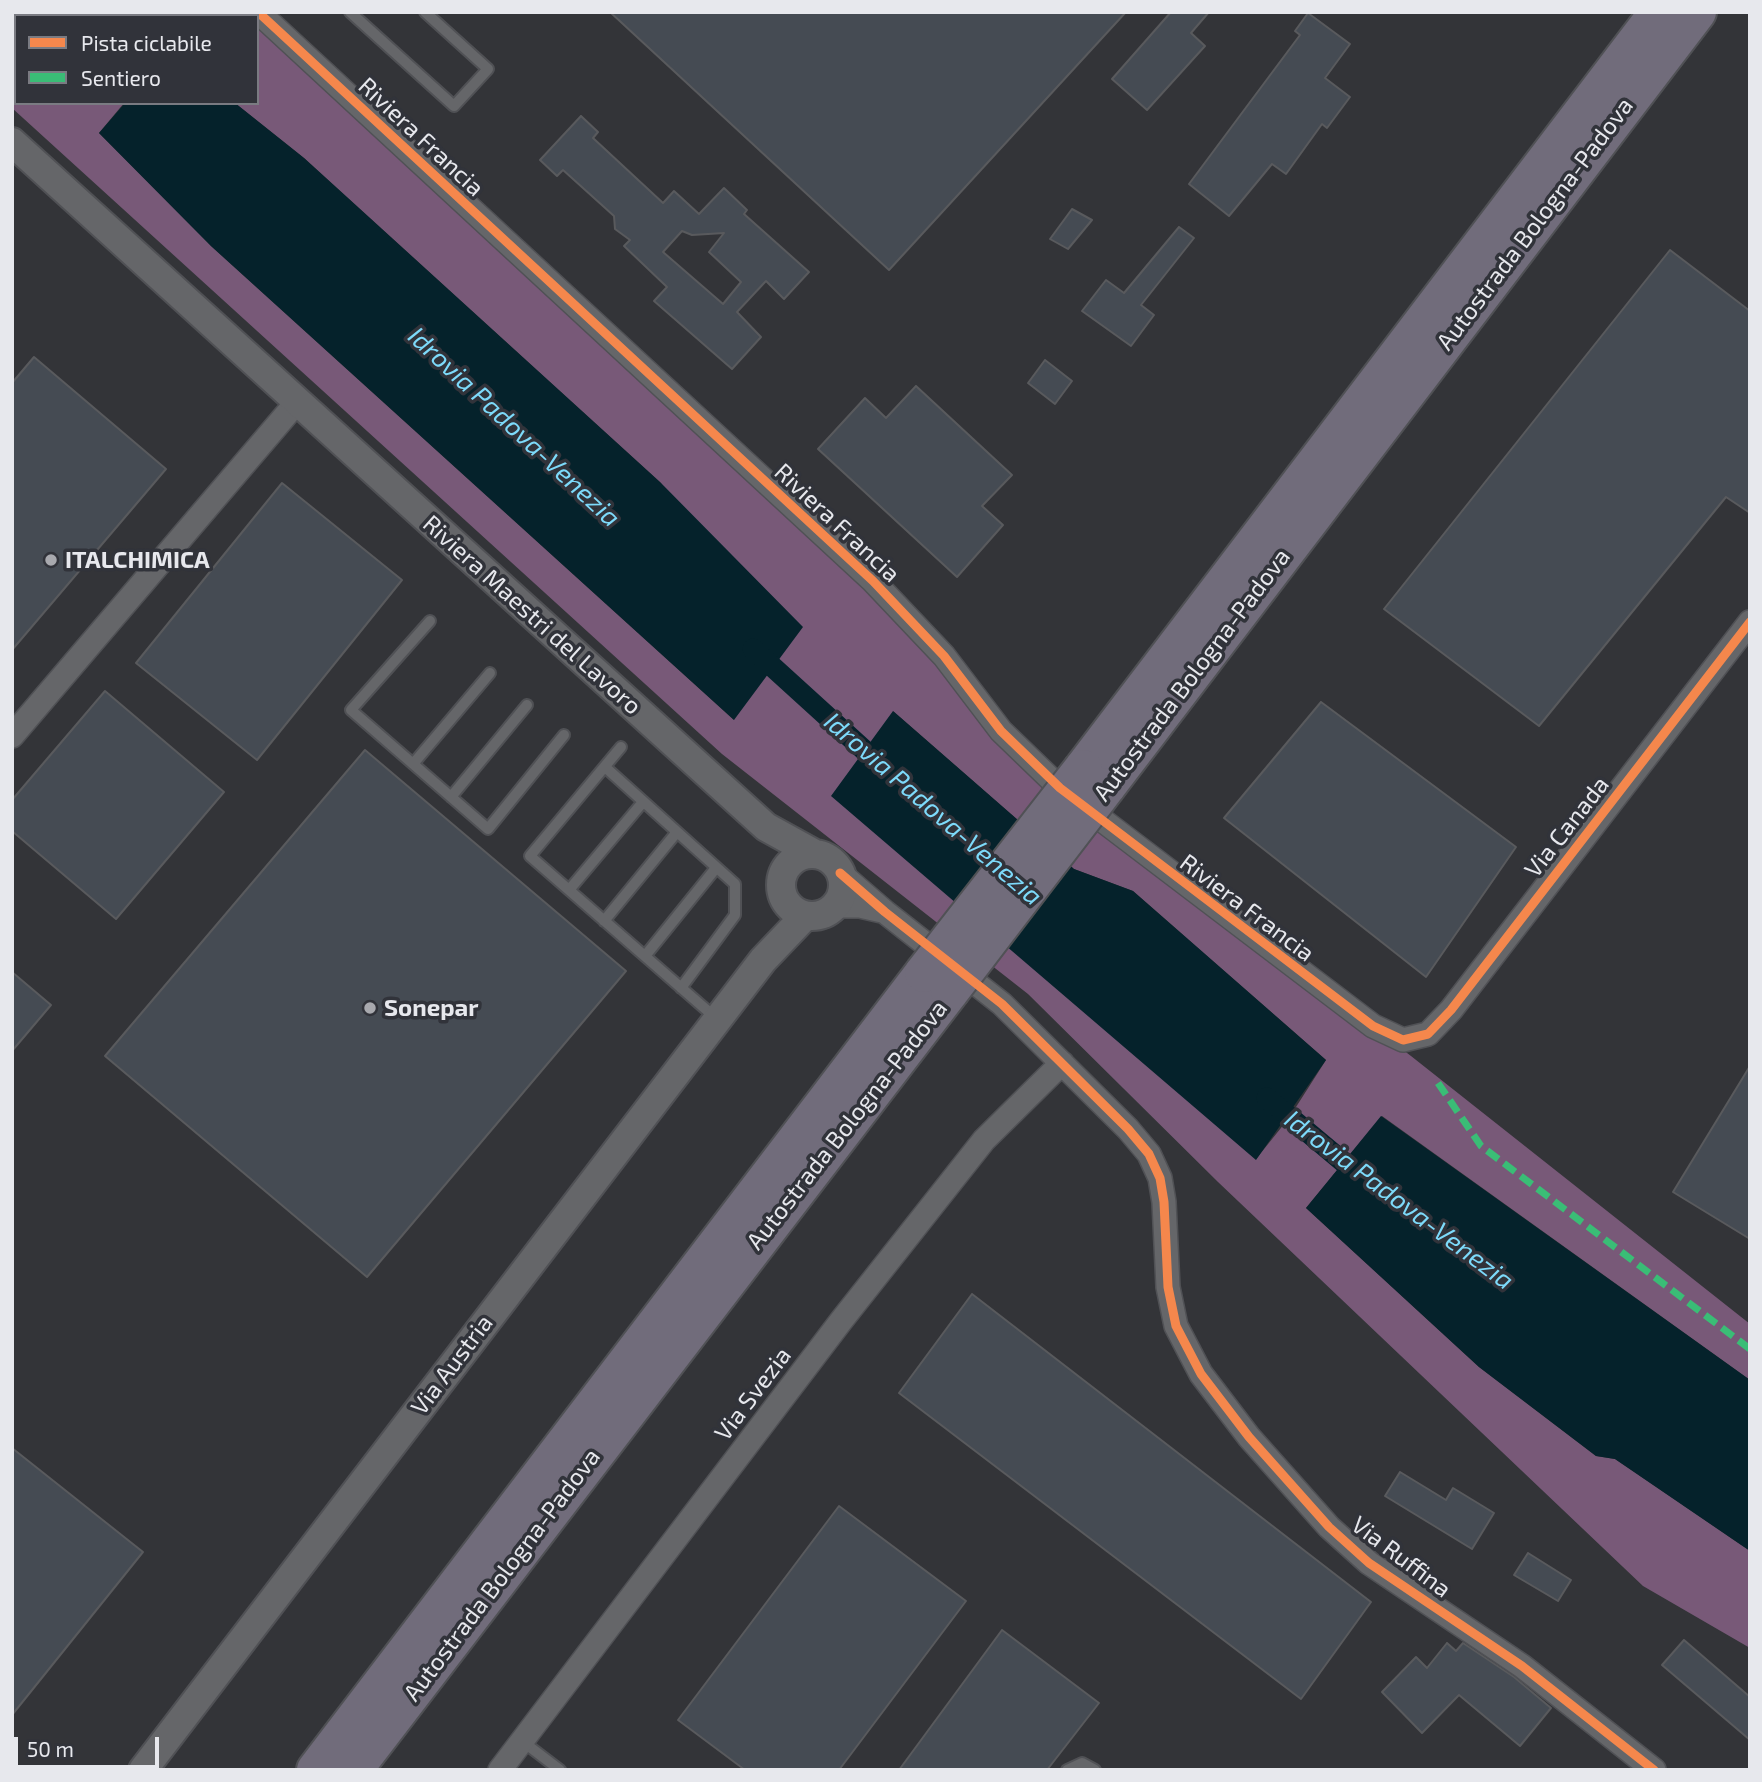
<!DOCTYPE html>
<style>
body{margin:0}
#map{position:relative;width:1762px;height:1782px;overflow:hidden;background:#333438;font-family:"Exo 2",sans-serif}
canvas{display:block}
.frame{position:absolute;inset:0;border:14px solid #e7e8ed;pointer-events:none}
.legend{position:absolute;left:14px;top:14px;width:245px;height:91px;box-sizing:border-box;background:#31333a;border:2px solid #7a7b82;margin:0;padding:9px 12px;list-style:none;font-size:21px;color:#e7e8ed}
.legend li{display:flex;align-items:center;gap:14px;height:35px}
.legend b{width:35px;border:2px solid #7a7b82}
.scale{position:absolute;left:14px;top:1737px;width:145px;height:32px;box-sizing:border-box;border:4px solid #e7e8ed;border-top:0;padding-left:9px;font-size:21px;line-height:24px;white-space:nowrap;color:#e7e8ed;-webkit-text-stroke:5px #31333a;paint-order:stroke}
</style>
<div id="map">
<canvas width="1762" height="1782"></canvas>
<div class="frame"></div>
<ul class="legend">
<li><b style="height:9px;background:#f5874c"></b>Pista ciclabile</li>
<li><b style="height:9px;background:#3abd76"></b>Sentiero</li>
</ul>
<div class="scale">50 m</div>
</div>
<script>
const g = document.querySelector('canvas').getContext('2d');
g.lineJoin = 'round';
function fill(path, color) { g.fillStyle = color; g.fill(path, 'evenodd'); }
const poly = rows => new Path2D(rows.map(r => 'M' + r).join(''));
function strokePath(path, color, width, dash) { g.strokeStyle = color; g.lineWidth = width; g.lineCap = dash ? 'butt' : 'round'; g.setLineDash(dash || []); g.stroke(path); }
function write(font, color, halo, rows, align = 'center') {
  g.font = font + ' "Exo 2",sans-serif'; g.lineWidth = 7; g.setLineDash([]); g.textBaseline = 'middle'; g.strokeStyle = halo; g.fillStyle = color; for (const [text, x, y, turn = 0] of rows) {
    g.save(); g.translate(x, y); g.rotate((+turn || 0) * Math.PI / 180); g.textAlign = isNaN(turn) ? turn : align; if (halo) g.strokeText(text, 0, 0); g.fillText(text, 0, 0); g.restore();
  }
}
const forest = poly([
 [31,12,249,12,253,16,28,16],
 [257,20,873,581,1001,731,1131,844,1411,1056,1750,1324,1750,1380,1382,1116,1306,1208,1479,1367,1596,1456,1615,1459,1750,1551,1750,1648,1643,1586,1218,1182,1028,994,722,754,12,108,12,32,16,28,16,103,124,103,99,133,211,246,734,720,661,483,304,158,235,103,257,103],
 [893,711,1074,869,1133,891,1326,1060,1289,1118,1256,1159,1050,981]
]);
const water = poly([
 [125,103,235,103,304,158,661,483,803,627,734,720,211,246,99,133],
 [893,711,1074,869,1133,891,1326,1060,1256,1160,831,796],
 [1381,1116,1750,1380,1750,1551,1615,1459,1596,1456,1479,1367,1306,1208]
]);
const canal = poly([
 [65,12,69,16],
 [753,649,885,769],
 [1267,1098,1366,1181]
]);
const building = poly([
 [610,12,1126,12,889,270,610,12],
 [1171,12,1209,12,1191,33,1205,46,1147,110,1112,79,1171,12],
 [1308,13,1350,44,1325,78,1350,97,1327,128,1322,124,1286,174,1272,164,1229,216,1189,184,1300,35,1295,31,1308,13],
 [581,116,598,132,593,138,663,203,674,191,699,214,724,188,747,210,744,214,809,272,784,299,766,281,737,312,761,337,732,369,654,301,667,287,624,246,630,240,615,229,614,216,563,170,557,176,540,160,581,116],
 [682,231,692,235,724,233,709,252,741,282,723,304,663,252,682,231],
 [1072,209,1092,220,1068,249,1050,239,1072,209],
 [1179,227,1194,238,1141,305,1154,315,1131,346,1082,311,1106,280,1124,293,1179,227],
 [1670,250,1750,311,1750,513,1726,497,1539,726,1384,609,1670,250],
 [34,357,166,469,12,650,12,383,34,357],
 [1045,360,1072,381,1055,404,1028,383,1045,360],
 [916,386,1012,475,982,506,1003,525,957,577,818,449,865,398,886,418,916,386],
 [282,483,402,580,257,760,136,663,282,483],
 [105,691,224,792,116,919,12,831,12,800,105,691],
 [1321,702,1516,847,1426,977,1224,818,1321,702],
 [365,750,626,971,367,1277,105,1056,365,750],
 [12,972,51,1005,12,1051,12,972],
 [1750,1066,1750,1239,1673,1192,1750,1066],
 [972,1294,1371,1602,1301,1699,899,1393,972,1294],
 [12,1448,143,1552,12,1715,12,1448],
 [1400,1472,1446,1500,1453,1488,1494,1513,1472,1549,1385,1496,1400,1472],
 [839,1506,966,1601,839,1770,745,1770,678,1720,839,1506],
 [1528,1553,1571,1580,1558,1601,1514,1575,1528,1553],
 [1002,1630,1099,1703,1047,1770,899,1770,1002,1630],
 [1684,1640,1750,1697,1750,1740,1662,1665,1684,1640],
 [1447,1643,1456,1651,1463,1643,1514,1677,1551,1708,1520,1746,1459,1695,1422,1733,1382,1692,1416,1657,1427,1668,1447,1643]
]);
const service = poly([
 [350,12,454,106,488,69,425,12],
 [430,621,351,710,488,829,564,735],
 [621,747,530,856,717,1019],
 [413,764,490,673],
 [605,767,735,884,735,915,681,988],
 [451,797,527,705],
 [569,890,643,802],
 [604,921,677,832],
 [645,956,716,868],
 [522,1741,560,1770],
 [1067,1770,1082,1763,1095,1770]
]);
const minor = poly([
 [258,12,873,581,944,656,1001,731,1060,788,1373,1026,1403,1040,1428,1034,1451,1010,1750,622],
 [12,736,297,402],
 [840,873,885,912,1002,1004,1128,1129,1149,1154,1160,1178,1164,1202,1168,1287,1176,1326,1201,1374,1249,1437,1329,1527,1369,1563,1522,1666,1654,1770],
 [836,906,860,906,882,911],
 [500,1770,841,1321,984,1140,1062,1063]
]);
const tertiary = poly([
 [12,142,766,827,815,854],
 '781 885a31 31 0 1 1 62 0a31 31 0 1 1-62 0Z',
 [143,1770,763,960,805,916]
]);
const motorway = poly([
 [1083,769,1659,12],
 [1106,787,1697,12],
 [316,1770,924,973],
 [353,1770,950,991]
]);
const motorwayBridge = poly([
 [924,973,1083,769],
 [950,991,1106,787]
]);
const quiet = poly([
 [1438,1083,1481,1146,1750,1349]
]);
const cycleway = poly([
 [258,12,873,581,944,656,1001,731,1060,788,1373,1026,1403,1040,1428,1034,1451,1010,1750,622],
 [840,873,885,912,1002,1004,1128,1129,1149,1154,1160,1178,1164,1202,1168,1287,1176,1326,1201,1374,1249,1437,1329,1527,1369,1563,1522,1666,1654,1770]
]);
const markers = [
 [51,560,7,"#a8a9ae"],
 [370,1008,7,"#a8a9ae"]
];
const streetNames = [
 ["Riviera Francia",421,137,43],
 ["Autostrada Bologna-Padova",1535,224,-53],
 ["Riviera Francia",837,523,43],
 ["Riviera Maestri del Lavoro",532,615,42],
 ["Autostrada Bologna-Padova",1192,675,-53],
 ["Via Canada",1567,827,-52],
 ["Riviera Francia",1247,908,37],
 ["Autostrada Bologna-Padova",847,1125,-52],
 ["Via Austria",452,1365,-53],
 ["Via Svezia",753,1394,-53],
 ["Via Ruffina",1401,1557,37],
 ["Autostrada Bologna-Padova",502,1575,-53]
];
const poiNames = [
 ["ITALCHIMICA",65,560],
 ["Sonepar",384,1008]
];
const waterNames = [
 ["Idrovia Padova-Venezia",514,427,43],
 ["Idrovia Padova-Venezia",933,809,41],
 ["Idrovia Padova-Venezia",1399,1200,37]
];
fill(forest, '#785978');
fill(water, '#05222b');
strokePath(canal, '#05222b', 21);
fill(building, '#454b53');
strokePath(building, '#595a5d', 2);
strokePath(service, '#505155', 14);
strokePath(minor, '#505155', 26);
strokePath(tertiary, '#505155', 32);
strokePath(motorway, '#505155', 42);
strokePath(service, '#656669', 10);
strokePath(minor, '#656669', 23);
strokePath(tertiary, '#656669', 28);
strokePath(motorway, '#716c7b', 38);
strokePath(motorwayBridge, '#505155', 42, []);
strokePath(motorwayBridge, '#716c7b', 38);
strokePath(quiet, '#3abd76', 7, [14, 7]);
strokePath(cycleway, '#f5874c', 9);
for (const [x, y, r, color] of markers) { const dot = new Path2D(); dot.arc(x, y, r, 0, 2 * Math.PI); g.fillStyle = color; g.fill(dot); strokePath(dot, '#31333a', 2.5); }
write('24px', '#e7e8ed', '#31333a', streetNames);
write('bold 24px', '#e7e8ed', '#31333a', poiNames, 'left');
write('italic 26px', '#7ddafa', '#31333a', waterNames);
</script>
